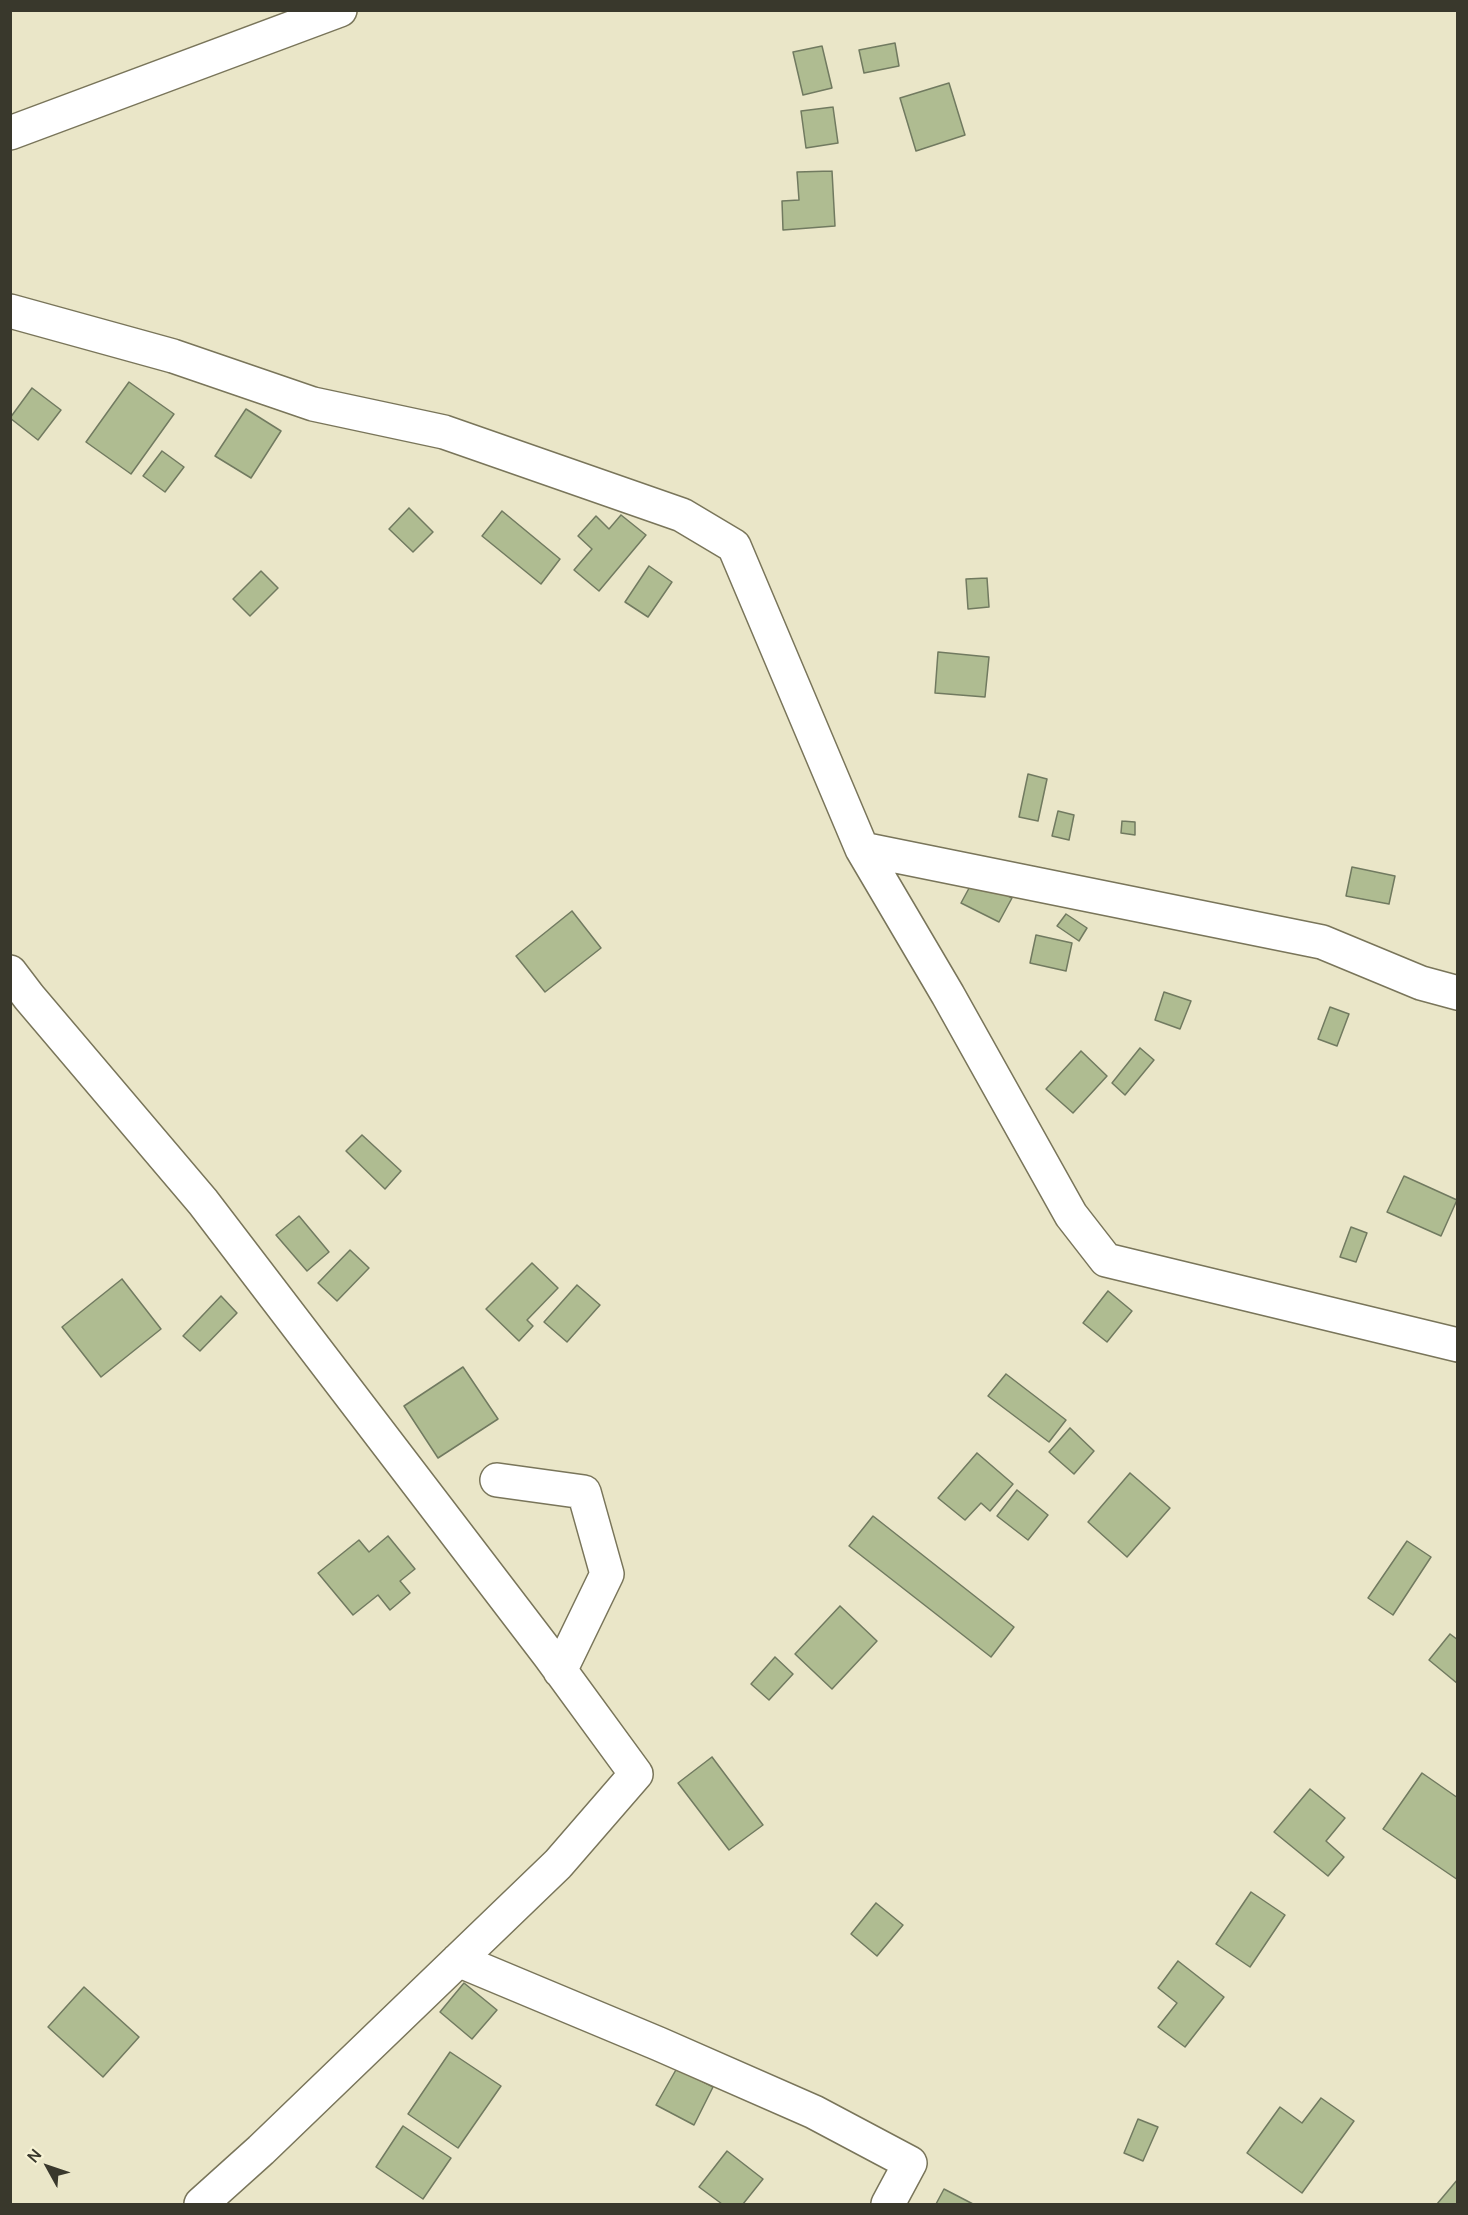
<!DOCTYPE html>
<style>
body{margin:0}
#map{position:relative;width:1468px;height:2215px;overflow:hidden;background:#eae6c8;font-family:Manrope,sans-serif}
canvas{display:block}
.frame{position:absolute;inset:0;border:12px solid #39382c;pointer-events:none}
.north{position:absolute;left:18px;top:2137px;width:60px;height:60px;-webkit-text-stroke:4px #f7f3d5;paint-order:stroke;rotate:310deg;font-size:16px;font-weight:700;line-height:24px;text-align:center;color:#39382c}
.north::after{content:'';display:block;margin:auto;width:21px;height:27px;background:#39382c;clip-path:polygon(50% 0,100% 100%,50% 72%,0 100%)}
</style>
<div id="map">
<canvas width="1468" height="2215"></canvas>
<div class="frame"></div>
<div class="north">N</div>
</div>
<script>
const g = document.querySelector('canvas').getContext('2d');
g.lineJoin = 'round';
function fill(path, color) { g.fillStyle = color; g.fill(path, 'evenodd'); }
const poly = rows => new Path2D(rows.map(r => 'M' + r).join(''));
function strokePath(path, color, width, dash) { g.strokeStyle = color; g.lineWidth = width; g.lineCap = dash ? 'butt' : 'round'; g.setLineDash(dash || []); g.stroke(path); }
const building = poly([
 [895,43,899,66,864,73,859,50,895,43],
 [822,46,832,88,803,95,793,52,822,46],
 [949,83,965,135,916,151,900,98,949,83],
 [833,107,838,143,806,148,801,111,833,107],
 [832,171,835,226,783,230,782,201,799,200,797,172,832,171],
 [129,382,174,414,131,474,86,442,129,382],
 [32,388,61,410,38,440,10,418,32,388],
 [246,409,281,431,251,478,215,456,246,409],
 [162,451,184,467,165,492,143,476,162,451],
 [409,508,433,532,413,552,389,529,409,508],
 [502,511,560,559,541,584,482,536,502,511],
 [621,515,646,535,599,591,574,570,592,549,578,536,596,516,609,529,621,515],
 [649,566,672,582,648,617,625,602,649,566],
 [261,571,278,588,250,616,233,599,261,571],
 [987,578,989,607,968,609,966,579,987,578],
 [938,652,989,657,985,697,935,693,938,652],
 [1028,774,1047,779,1038,821,1019,817,1028,774],
 [1058,811,1074,815,1069,840,1052,836,1058,811],
 [1122,821,1135,822,1135,835,1121,833,1122,821],
 [1352,867,1395,876,1389,904,1346,896,1352,867],
 [974,879,1012,898,999,922,961,903,974,879],
 [572,911,601,948,545,992,516,956,572,911],
 [1066,914,1087,928,1079,941,1057,926,1066,914],
 [1036,935,1072,943,1066,971,1030,963,1036,935],
 [1164,992,1191,1001,1180,1029,1155,1020,1164,992],
 [1330,1007,1349,1014,1337,1046,1318,1039,1330,1007],
 [1140,1048,1154,1060,1125,1095,1112,1083,1140,1048],
 [1081,1051,1107,1076,1073,1113,1046,1089,1081,1051],
 [362,1135,401,1171,385,1189,346,1151,362,1135],
 [1404,1176,1457,1200,1441,1236,1387,1212,1404,1176],
 [299,1216,329,1252,307,1271,276,1235,299,1216],
 [1351,1227,1367,1233,1356,1262,1340,1257,1351,1227],
 [350,1250,369,1268,337,1301,318,1283,350,1250],
 [532,1263,558,1288,527,1320,533,1326,519,1341,486,1309,532,1263],
 [122,1279,161,1329,101,1377,62,1327,122,1279],
 [577,1285,600,1305,567,1342,544,1322,577,1285],
 [1108,1291,1132,1311,1107,1342,1083,1323,1108,1291],
 [221,1296,237,1313,200,1351,183,1336,221,1296],
 [463,1367,498,1419,438,1458,404,1406,463,1367],
 [1006,1374,1066,1420,1049,1442,988,1396,1006,1374],
 [1070,1428,1094,1451,1074,1474,1049,1452,1070,1428],
 [977,1453,1013,1484,990,1511,981,1503,965,1520,938,1498,977,1453],
 [1130,1473,1170,1508,1127,1557,1088,1522,1130,1473],
 [1017,1490,1048,1515,1028,1540,997,1516,1017,1490],
 [873,1516,1014,1627,991,1657,849,1546,873,1516],
 [388,1536,415,1569,400,1581,410,1593,390,1610,378,1595,353,1615,318,1573,359,1540,369,1552,388,1536],
 [1407,1541,1431,1557,1393,1615,1368,1598,1407,1541],
 [840,1606,877,1641,832,1689,795,1654,840,1606],
 [1450,1634,1458,1640,1458,1684,1429,1660,1450,1634],
 [775,1657,793,1674,769,1700,751,1684,775,1657],
 [712,1757,763,1825,729,1850,678,1783,712,1757],
 [1422,1773,1458,1798,1458,1880,1383,1829,1422,1773],
 [1310,1789,1345,1818,1326,1841,1344,1857,1328,1876,1274,1832,1310,1789],
 [1251,1892,1285,1915,1250,1967,1216,1944,1251,1892],
 [876,1903,903,1925,877,1956,851,1934,876,1903],
 [1178,1961,1224,1997,1185,2047,1158,2027,1177,2003,1158,1988,1178,1961],
 [464,1983,497,2010,472,2039,440,2012,464,1983],
 [84,1987,139,2037,103,2077,48,2027,84,1987],
 [450,2052,501,2086,458,2148,408,2114,450,2052],
 [677,2068,713,2087,694,2125,656,2105,677,2068],
 [1321,2098,1354,2121,1302,2193,1247,2153,1280,2107,1302,2123,1321,2098],
 [1138,2119,1158,2127,1143,2161,1124,2153,1138,2119],
 [403,2126,451,2158,423,2199,376,2167,403,2126],
 [727,2151,763,2179,743,2204,722,2204,699,2187,727,2151],
 [1458,2179,1458,2204,1437,2204,1458,2179],
 [944,2189,973,2204,936,2204,944,2189]
]);
const street = poly([
 [10,133,340,10],
 [10,311,173,356,313,404,444,432,682,515,734,546,862,849,948,995,1071,1215,1106,1260,1458,1345],
 [862,849,1322,942,1421,983,1458,993],
 [10,972,29,997,203,1202,549,1655,636,1774,558,1864,261,2150,201,2204],
 [497,1480,584,1492,607,1574,560,1671],
 [458,1960,659,2044,814,2112,910,2163,888,2204]
]);
fill(building, '#afbc91');
strokePath(building, '#717a60', 1.5);
strokePath(street, '#79755a', 36);
strokePath(street, '#fff', 33);
</script>
